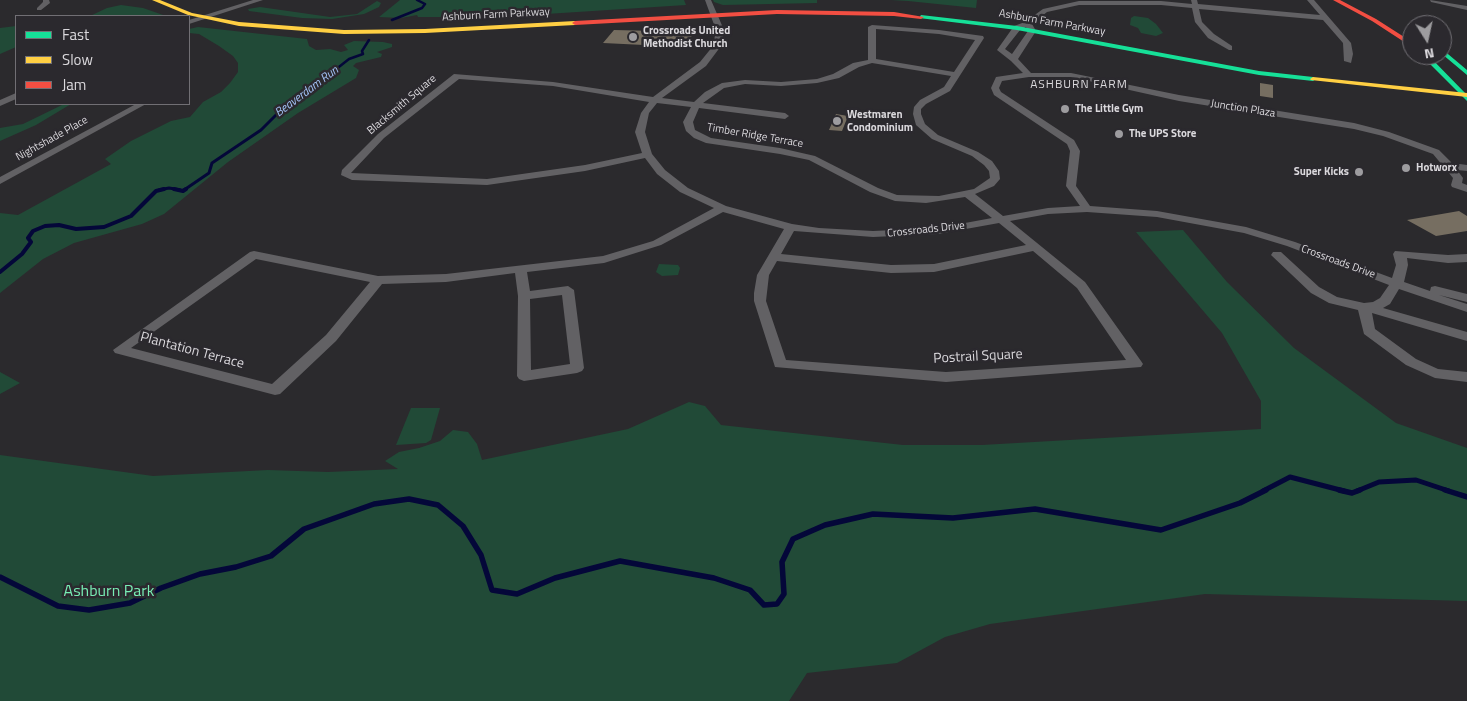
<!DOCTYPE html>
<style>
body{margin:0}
#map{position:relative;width:1467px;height:701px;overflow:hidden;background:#2b2a2d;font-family:"Titillium Web",sans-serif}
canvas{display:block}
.legend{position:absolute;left:15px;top:15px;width:175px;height:90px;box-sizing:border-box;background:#2b292e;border:1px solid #716f74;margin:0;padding:6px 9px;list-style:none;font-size:15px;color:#dbd9dd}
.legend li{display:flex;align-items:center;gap:10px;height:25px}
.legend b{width:25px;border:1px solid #716f74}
.north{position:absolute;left:1402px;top:15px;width:50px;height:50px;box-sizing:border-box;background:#2b292e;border:1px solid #716f74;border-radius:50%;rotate:170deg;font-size:14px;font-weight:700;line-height:20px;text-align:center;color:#dbd9dd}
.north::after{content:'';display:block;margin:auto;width:18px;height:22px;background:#9d9c9f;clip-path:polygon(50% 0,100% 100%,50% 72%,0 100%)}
</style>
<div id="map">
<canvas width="1467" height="701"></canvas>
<ul class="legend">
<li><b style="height:6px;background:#16e098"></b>Fast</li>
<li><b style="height:6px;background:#ffcf43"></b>Slow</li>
<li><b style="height:6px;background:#f24e42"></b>Jam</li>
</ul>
<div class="north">N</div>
</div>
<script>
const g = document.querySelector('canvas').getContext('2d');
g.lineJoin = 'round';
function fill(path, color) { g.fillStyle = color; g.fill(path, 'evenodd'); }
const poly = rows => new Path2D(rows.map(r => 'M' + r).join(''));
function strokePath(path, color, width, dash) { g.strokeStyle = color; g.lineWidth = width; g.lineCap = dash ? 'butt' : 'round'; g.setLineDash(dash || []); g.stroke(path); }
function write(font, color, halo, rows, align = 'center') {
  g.font = font + ' "Titillium Web",sans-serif'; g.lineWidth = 5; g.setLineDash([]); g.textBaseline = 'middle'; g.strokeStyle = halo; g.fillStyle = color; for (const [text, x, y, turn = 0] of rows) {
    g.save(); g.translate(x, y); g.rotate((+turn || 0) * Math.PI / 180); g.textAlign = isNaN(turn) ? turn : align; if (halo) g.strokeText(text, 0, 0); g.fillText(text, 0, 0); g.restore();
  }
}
const green = poly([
 [400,0,684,0,686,5,546,14,441,17,418,17,417,15,401,18,379,17],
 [713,0,817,0,817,3,723,5,714,2],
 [891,0,977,0,976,8,908,1],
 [377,1,381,3,379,7,364,14,332,19,302,18,249,11,248,9,260,7,330,17,357,14],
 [121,5,143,8,166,16,90,16,107,8],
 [1134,16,1148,18,1156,24,1163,33,1156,36,1141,33,1138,28,1130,25,1131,18],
 [16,26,16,47,0,54,0,28],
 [198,27,307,39,309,46,316,50,330,49,341,52,348,50,344,45,354,41,383,42,392,44,392,47,377,52,382,54,381,57,356,63,353,66,359,70,356,78,298,113,228,162,164,214,142,224,74,243,43,259,0,293,0,213,18,215,111,164,105,159,131,141,171,121,190,117,203,102,221,92,230,83,238,72,238,63,233,56,219,46,199,34,189,33,189,29],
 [64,104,71,104,36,125,0,141,0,128,23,124],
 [1183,230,1227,282,1294,348,1396,423,1467,448,1467,601,1205,594,990,624,945,637,897,663,807,673,789,701,0,701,0,455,153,476,268,470,328,472,398,469,385,461,399,452,419,448,440,441,453,430,468,432,477,444,482,460,628,429,689,402,705,406,721,425,903,445,982,445,1261,429,1261,401,1222,333,1136,232],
 [659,264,678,265,680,268,678,275,662,276,656,272],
 [0,372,20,383,0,394],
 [411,408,440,408,431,440,426,443,396,445]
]);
const streamFar4 = poly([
 [392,20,422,8,425,4,417,0],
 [316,85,349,59,363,54,362,51,369,40]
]);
const streamFar3 = poly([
 [159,190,169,188,180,190],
 [184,190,209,173,212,163,261,130,285,106,298,100,317,83]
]);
const streamFar2 = poly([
 [174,189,183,191,186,189],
 [0,272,22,254,31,242,28,238,33,231,45,226,59,225,76,229,104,227,131,216,156,191,164,189]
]);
const streamFar1 = poly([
 [1263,491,1290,477,1344,491],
 [1357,491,1379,482,1416,480,1449,491]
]);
const stream = poly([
 [1339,490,1352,493,1360,490],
 [1445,490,1467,497],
 [0,577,58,606,89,610,130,603,161,588,200,574,236,567,271,556,304,529,374,504,409,499,438,505,463,526,481,555,492,590,517,594,555,578,620,561,714,578,750,590,764,605,777,604,784,594,782,562,793,539,825,525,873,514,953,518,1035,509,1161,530,1240,503,1266,490]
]);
const building = poly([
 [677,27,696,29,685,47,603,43,614,30,657,31,659,28],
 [1260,83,1273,85,1273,98,1260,96],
 [836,114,848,116,842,131,829,130],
 [1459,211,1467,216,1467,231,1436,236,1407,220]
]);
const street = poly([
 [43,0,49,0,50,3,41,10,37,10,37,8,43,2,43,0],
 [253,0,263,0,189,24,189,20,253,0],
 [705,0,711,0,724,30,721,46,706,66,662,98,694,102,705,92,722,83,745,80,781,82,817,79,833,74,853,63,868,60,868,27,872,25,939,30,983,36,984,38,950,91,926,104,921,109,921,114,925,124,938,135,978,152,992,161,999,171,1000,179,994,186,975,194,1003,216,1048,208,1080,206,1066,186,1070,151,1067,144,994,95,991,88,996,77,1023,73,1011,61,997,50,1014,26,1025,22,1043,9,1079,1,1161,1,1192,4,1191,0,1197,0,1198,4,1320,15,1307,0,1314,0,1351,43,1353,54,1351,63,1344,61,1343,43,1323,20,1199,9,1202,22,1214,34,1232,46,1232,50,1229,50,1208,38,1195,22,1192,8,1161,5,1079,5,1047,12,1032,24,1036,31,1018,59,1031,73,1071,73,1179,95,1354,123,1389,132,1439,150,1452,163,1467,165,1467,171,1457,170,1463,178,1462,183,1467,185,1467,192,1452,187,1451,185,1453,178,1433,154,1383,136,1354,129,1179,101,1071,77,1029,77,1002,81,999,88,1001,92,1074,140,1080,151,1076,186,1090,206,1157,211,1246,227,1295,242,1392,278,1396,265,1393,254,1395,251,1448,255,1467,254,1467,262,1448,263,1407,258,1408,265,1404,282,1430,291,1431,287,1435,286,1467,294,1467,302,1439,295,1467,304,1467,312,1399,289,1390,304,1383,308,1467,332,1467,341,1372,313,1375,329,1416,359,1438,369,1467,372,1467,382,1435,378,1406,365,1364,334,1358,310,1329,303,1311,293,1271,255,1273,252,1281,252,1319,287,1337,297,1364,303,1373,302,1380,298,1389,285,1287,246,1244,233,1157,217,1087,212,1048,214,1010,221,1085,282,1141,361,1143,364,1141,367,946,382,775,367,754,301,754,293,757,275,784,229,723,212,661,245,604,263,527,272,530,291,568,286,574,290,584,368,582,371,577,373,524,381,519,379,517,376,518,296,515,273,446,282,382,284,336,341,280,394,275,395,115,353,113,350,250,252,254,251,378,276,446,274,603,256,653,241,714,208,680,192,657,174,645,158,585,171,487,185,352,180,341,175,342,170,378,134,454,74,553,82,653,97,700,62,713,46,716,30,705,0],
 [1026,27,1028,31,1012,54,1005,49,1020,30,1026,27],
 [876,29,939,34,975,40,954,72,876,59,876,29],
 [872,63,951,76,944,87,920,100,914,107,913,114,916,125,932,139,972,156,984,165,989,171,990,178,974,189,939,196,897,195,878,188,815,156,780,148,711,138,695,130,693,122,699,108,785,119,789,116,785,113,703,103,724,88,745,84,781,86,817,83,839,78,859,67,872,63],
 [459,79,553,86,649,102,641,113,635,132,642,153,585,165,487,179,351,173,384,138,459,79],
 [657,103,691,107,683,122,686,131,694,138,706,143,780,154,809,160,870,192,895,201,926,203,965,197,992,218,938,228,873,231,819,228,792,224,726,206,688,188,665,170,652,154,645,132,649,113,657,103],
 [999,223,1026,245,934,264,891,265,781,254,794,231,873,237,938,234,999,223],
 [1033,251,1077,288,1126,360,946,372,786,360,766,301,769,275,777,261,891,273,934,272,1033,251],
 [256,259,370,282,326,335,272,384,131,348,256,259],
 [562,295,570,364,531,370,530,299,562,295],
 [1430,0,1467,6,1467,10,1431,2,1430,0],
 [16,93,16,99,0,106,0,100,16,93],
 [136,104,146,104,0,184,0,177,136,104]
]);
const fast = poly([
 [921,15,1017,26,1259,71,1313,77,1316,79,1313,81,1259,75,1017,30,919,18,921,15],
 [1442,49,1467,70,1467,75,1442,54,1442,49],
 [1421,55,1428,55,1467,95,1467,101,1421,55]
]);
const slow = poly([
 [152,0,160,0,192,13,239,22,344,30,425,29,575,21,578,23,575,25,425,33,344,34,239,26,188,15,152,0],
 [1313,77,1467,93,1467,97,1311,80,1310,79,1313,77]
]);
const jam = poly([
 [1333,0,1340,0,1376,19,1412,42,1412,47,1372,21,1333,0],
 [777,10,894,12,924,17,921,19,894,16,777,14,575,25,572,23,575,21,777,10]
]);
const markers = [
 [633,37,5,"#9d9c9f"],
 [1065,109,5,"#9d9c9f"],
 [837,121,5,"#9d9c9f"],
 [1119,134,5,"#9d9c9f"],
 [1406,168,5,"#9d9c9f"],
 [1359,172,5,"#9d9c9f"]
];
const farStreetnames = [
 ["Ashburn Farm Parkway",496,15,-3],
 ["Ashburn Farm Parkway",1052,23,10],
 ["Blacksmith Square",402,105,-40],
 ["Junction Plaza",1243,109,9],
 ["Timber Ridge Terrace",755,136,10],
 ["Nightshade Place",52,139,-29],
 ["Crossroads Drive",926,230,-6],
 ["Crossroads Drive",1338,262,20]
];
const farPoinames = [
 ["Crossroads United",643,31],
 ["Methodist Church",643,44],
 ["The Little Gym",1075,109],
 ["Westmaren",847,115],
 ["Condominium",847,128],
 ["The UPS Store",1129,134],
 ["Hotworx",1416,168],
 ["Super Kicks",1349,172,"right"]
];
const farNeighbourhoodnames = [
 ["ASHBURN FARM",1079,85]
];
const farWaternames = [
 ["Beaverdam Run",307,92,-37]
];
const streetNames = [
 ["Plantation Terrace",192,351,15],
 ["Postrail Square",978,357,-3]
];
const nearParknames = [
 ["Ashburn Park",109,592]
];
fill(green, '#214a37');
strokePath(streamFar4, '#040739', 2.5);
strokePath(streamFar3, '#040739', 3);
strokePath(streamFar2, '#040739', 4);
strokePath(streamFar1, '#040739', 5);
strokePath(stream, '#040739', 5.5);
fill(building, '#766e61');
fill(street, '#626164');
fill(fast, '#16e098');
fill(slow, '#ffcf43');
fill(jam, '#f24e42');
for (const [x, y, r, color] of markers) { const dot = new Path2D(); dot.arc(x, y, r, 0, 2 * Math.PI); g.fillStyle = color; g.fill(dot); strokePath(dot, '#2b292e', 2); }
write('11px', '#dbd9dd', '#2b292e', farStreetnames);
write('bold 11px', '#dbd9dd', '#2b292e', farPoinames, 'left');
g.letterSpacing = '1px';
write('12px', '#dbd9dd', '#2b292e', farNeighbourhoodnames);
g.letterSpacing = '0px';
write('italic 12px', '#a3c2f6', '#2b292e', farWaternames);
write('14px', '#dbd9dd', '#2b292e', streetNames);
write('16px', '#78edb4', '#2b292e', nearParknames);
</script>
